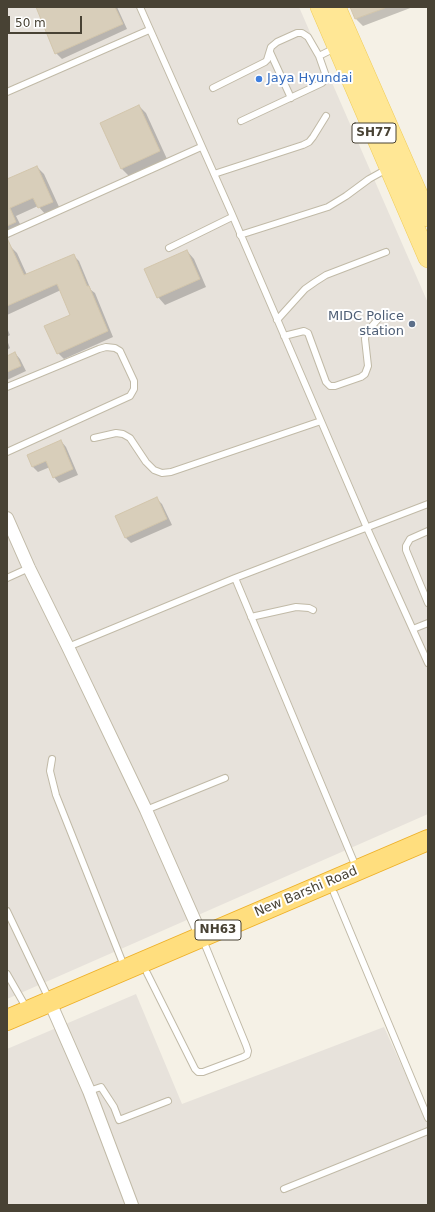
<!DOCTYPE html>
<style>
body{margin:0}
#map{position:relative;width:435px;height:1212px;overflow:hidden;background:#f5f1e6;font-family:"DejaVu Sans",sans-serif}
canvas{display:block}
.frame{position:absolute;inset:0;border:8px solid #484234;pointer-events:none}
.scale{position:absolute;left:8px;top:16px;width:74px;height:18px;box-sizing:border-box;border:2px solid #484234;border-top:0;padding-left:5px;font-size:12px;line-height:14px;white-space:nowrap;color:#484234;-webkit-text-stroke:3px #fff;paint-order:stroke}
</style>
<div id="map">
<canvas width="435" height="1212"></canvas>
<div class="frame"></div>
<div class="scale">50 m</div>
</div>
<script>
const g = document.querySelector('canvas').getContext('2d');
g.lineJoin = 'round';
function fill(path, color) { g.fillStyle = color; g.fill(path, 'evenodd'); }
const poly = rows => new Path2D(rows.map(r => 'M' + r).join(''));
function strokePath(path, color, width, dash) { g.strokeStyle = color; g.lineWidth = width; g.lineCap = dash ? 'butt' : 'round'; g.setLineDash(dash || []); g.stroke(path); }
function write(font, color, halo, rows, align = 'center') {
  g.font = font + ' "DejaVu Sans",sans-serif'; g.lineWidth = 4; g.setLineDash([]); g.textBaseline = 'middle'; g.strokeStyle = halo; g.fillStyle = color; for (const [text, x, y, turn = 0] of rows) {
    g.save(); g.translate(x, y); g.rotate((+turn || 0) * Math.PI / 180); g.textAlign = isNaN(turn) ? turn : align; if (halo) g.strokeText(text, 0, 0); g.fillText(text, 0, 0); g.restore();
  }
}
const industrial = poly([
 [7,7,299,7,428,303,428,814,7,999],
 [136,994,182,1104,384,1027,428,1124,428,1205,7,1205,7,1049]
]);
const shadow = poly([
 [37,7,117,7,127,29,62,59,56,53],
 [352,7,413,7,363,26,356,19],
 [139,106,146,113,167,159,129,176,122,169,101,123],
 [37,167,44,174,60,209,46,215,38,206,16,216,23,230,13,234,7,228,7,180],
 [11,247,17,253,27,275,73,255,79,261,91,290,95,293,113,337,64,359,58,353,71,315,61,290,7,315,7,249],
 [187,251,194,259,206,287,165,305,158,297],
 [7,328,10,335,7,337],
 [7,340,10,348,7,350],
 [15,353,20,359,26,371,7,380,7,357],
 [61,441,66,447,78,475,59,483,54,477,50,467,38,472,33,467,28,455],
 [156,498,162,504,172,525,131,543,126,538,116,516]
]);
const building = poly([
 [36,7,115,7,123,24,55,54,36,7],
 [350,7,385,7,385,8,355,19,350,7],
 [139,105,160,151,121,169,100,123,139,105],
 [37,166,53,202,38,208,33,198,10,208,16,222,7,226,7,179,37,166],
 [7,238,24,275,74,254,87,286,89,286,108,331,57,354,44,326,70,315,57,284,7,306,7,238],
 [187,250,200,279,157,298,144,269,187,250],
 [15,352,21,366,7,372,7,356,15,352],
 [61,440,73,469,53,478,46,461,32,467,27,455,61,440],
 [157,497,167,519,125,538,115,516,157,497]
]);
const service = poly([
 [140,7,231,212,367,528,428,663],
 [270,52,291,98],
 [319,56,335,48],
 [213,88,265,62,267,60,271,47,277,42,297,33,302,33,308,37,319,56,326,76,324,81,322,83,241,121],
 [7,92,149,30],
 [214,174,303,145,309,142,313,137,326,116],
 [7,234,201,147],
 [240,235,328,207,346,196,369,179,387,169],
 [169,248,232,217],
 [277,320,305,289,315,282,326,275,386,252],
 [284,336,304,331,308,333,326,382,330,386,335,386,361,377,365,374,368,366,365,339,366,333,379,318],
 [7,387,99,349,106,347,115,348,120,351,134,381,134,389,130,396,7,452],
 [94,438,116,433,123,434,130,438,146,462,154,470,162,473,171,472,321,421],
 [428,531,410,539,406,546,406,550,428,603],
 [7,578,29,568],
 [235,578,356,867],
 [251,617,296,607,309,608,313,610],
 [413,629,428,623],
 [68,647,235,578,428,504],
 [52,759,50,771,56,795,124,966],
 [146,810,225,778],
 [334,893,428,1118],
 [7,911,49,999],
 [147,973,195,1069,198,1072,203,1072,243,1057,247,1055,248,1051,246,1045,203,940],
 [7,974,27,1009],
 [89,1091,101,1087,114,1107,119,1120,168,1101],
 [284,1189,428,1131]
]);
const minor = poly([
 [7,518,29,568,68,647,146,810,202,937],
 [50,1002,89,1091,132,1205]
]);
const primary = poly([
 [320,7,428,258],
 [336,7,428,217]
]);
const trunk = poly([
 [7,1020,428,840]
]);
const markers = [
 [259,79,4,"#3f7fe0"],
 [412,324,4,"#5c6f8a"]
];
const shields = [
 [374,133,44],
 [218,930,46]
];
const shieldNames = [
 ["SH77",374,133],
 ["NH63",218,930]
];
const shopNames = [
 ["Jaya Hyundai",267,79]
];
const serviceNames = [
 ["MIDC Police",404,317],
 ["station",404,332]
];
const streetNames = [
 ["New Barshi Road",306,892,-23]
];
fill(industrial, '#e7e2db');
fill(shadow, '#0003');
fill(building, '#d8ceba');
strokePath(building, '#d3c6ac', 1);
strokePath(service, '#c1baa7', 8);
strokePath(minor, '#c1baa7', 14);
strokePath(primary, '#f0cc58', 20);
strokePath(trunk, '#eeb027', 22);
strokePath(service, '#fff', 6);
strokePath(minor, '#fff', 12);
strokePath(primary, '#ffe795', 19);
strokePath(trunk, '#ffde7e', 20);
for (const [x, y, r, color] of markers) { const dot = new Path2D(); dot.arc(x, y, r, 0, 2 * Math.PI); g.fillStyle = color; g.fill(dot); strokePath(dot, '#fff', 1.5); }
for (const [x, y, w] of shields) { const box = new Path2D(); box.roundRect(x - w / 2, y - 10, w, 20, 3); g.fillStyle = '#fff'; g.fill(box); strokePath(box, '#484234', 1); }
write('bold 12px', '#484234', null, shieldNames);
write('13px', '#366cbe', '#fff', shopNames, 'left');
write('13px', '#4e5e75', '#fff', serviceNames, 'right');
write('13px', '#484234', '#fff', streetNames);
</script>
